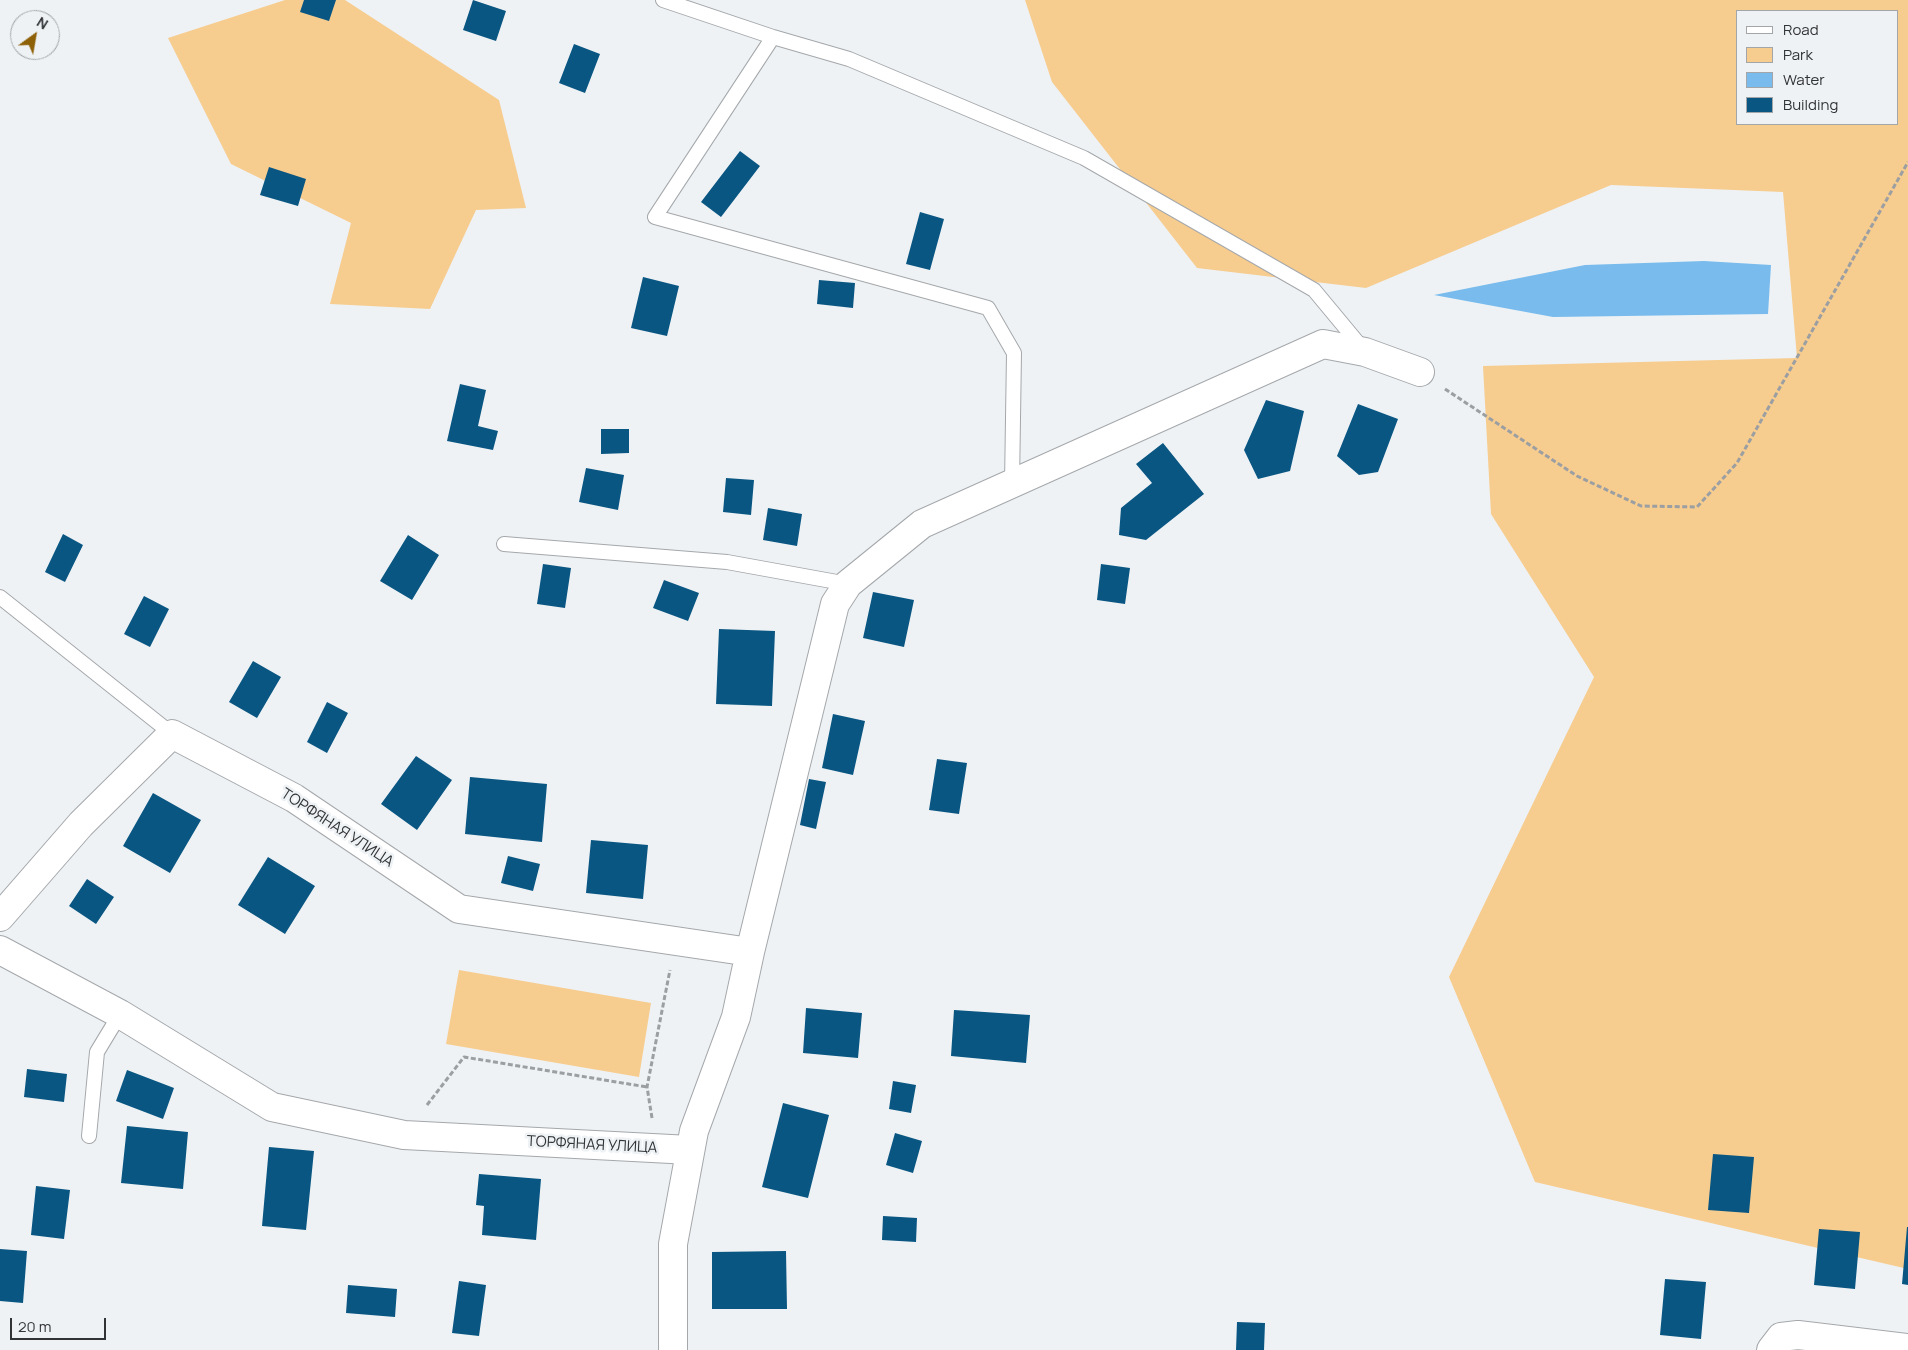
<!DOCTYPE html>
<meta charset="utf-8">
<style>
body{margin:0}
#map{position:relative;width:1908px;height:1350px;overflow:hidden;background:#eef2f5;font-family:Manrope,sans-serif}
canvas{display:block}
.legend{position:absolute;left:1736px;top:10px;width:162px;height:115px;box-sizing:border-box;background:#eef2f5;border:1px solid #a3a6a8;margin:0;padding:6px 9px;list-style:none;font-size:15px;color:#323335}
.legend li{display:flex;align-items:center;gap:10px;height:25px}
.legend b{width:25px;border:1px solid #a3a6a8}
.north{position:absolute;left:10px;top:10px;width:50px;height:50px;box-sizing:border-box;background:#eef2f5;border:1px solid #a3a6a8;border-radius:50%;rotate:32deg;font-size:14px;font-weight:700;line-height:20px;text-align:center;color:#323335}
.north::after{content:'';display:block;margin:auto;width:18px;height:22px;background:#8e6007;clip-path:polygon(50% 0,100% 100%,50% 72%,0 100%)}
.scale{position:absolute;left:10px;top:1318px;width:96px;height:22px;box-sizing:border-box;border:2px solid #323335;border-top:0;padding-left:6px;font-size:15px;line-height:18px;white-space:nowrap;color:#323335;-webkit-text-stroke:4px #eef2f5;paint-order:stroke}
</style>
<div id="map">
<canvas width="1908" height="1350"></canvas>
<ul class="legend">
<li><b style="height:6px;background:#fff"></b>Road</li>
<li><b style="height:14px;background:#f7cc8f"></b>Park</li>
<li><b style="height:14px;background:#78bbec"></b>Water</li>
<li><b style="height:14px;background:#095682"></b>Building</li>
</ul>
<div class="north">N</div>
<div class="scale">20 m</div>
</div>
<script>
const g = document.querySelector('canvas').getContext('2d');
g.lineJoin = 'round';
function fill(path, color) { g.fillStyle = color; g.fill(path, 'evenodd'); }
const poly = rows => new Path2D(rows.map(r => 'M' + r).join(''));
function strokePath(path, color, width, dash) { g.strokeStyle = color; g.lineWidth = width; g.lineCap = dash ? 'butt' : 'round'; g.setLineDash(dash || []); g.stroke(path); }
function write(font, color, halo, rows, align = 'center') {
  g.font = font + ' Manrope,sans-serif'; g.lineWidth = 5; g.setLineDash([]); g.textBaseline = 'middle'; g.strokeStyle = halo; g.fillStyle = color; for (const [text, x, y, turn = 0] of rows) {
    g.save(); g.translate(x, y); g.rotate((+turn || 0) * Math.PI / 180); g.textAlign = isNaN(turn) ? turn : align; if (halo) g.strokeText(text, 0, 0); g.fillText(text, 0, 0); g.restore();
  }
}
const green = poly([
 [285,0,345,0,499,100,526,208,476,210,430,309,330,304,351,223,231,164,168,38],
 [1025,0,1908,0,1908,1269,1535,1182,1449,977,1594,677,1491,514,1483,366,1797,358,1783,192,1611,185,1366,288,1197,268,1052,82],
 [1737,11,1897,11,1897,124,1737,124],
 [459,970,651,1003,639,1077,446,1044]
]);
const water = poly([
 [1704,261,1771,265,1768,314,1553,317,1434,295,1585,265]
]);
const building = poly([
 [304,0,336,0,329,21,300,12],
 [473,0,506,11,496,41,463,30],
 [574,44,600,54,585,93,559,83],
 [740,151,760,166,721,217,701,202],
 [269,167,306,179,298,206,260,195],
 [920,212,944,219,930,270,906,264],
 [643,277,679,286,667,336,631,328],
 [819,280,855,283,853,308,817,304],
 [460,384,486,390,478,426,498,431,493,450,447,441],
 [1266,400,1304,411,1290,471,1258,479,1244,450],
 [1358,404,1398,419,1378,472,1359,475,1337,456],
 [601,429,629,429,629,453,601,454],
 [1163,443,1204,494,1146,540,1119,535,1121,508,1152,483,1136,464],
 [586,468,624,475,618,510,579,502],
 [726,478,754,480,751,515,723,512],
 [768,508,802,514,797,546,763,540],
 [63,534,83,545,65,582,45,572],
 [408,535,439,555,412,600,380,581],
 [543,564,571,568,565,608,537,604],
 [1101,564,1130,568,1125,604,1097,600],
 [664,580,699,593,688,621,653,608],
 [873,592,914,600,904,647,863,638],
 [144,596,169,609,150,647,124,634],
 [719,629,775,631,772,706,716,704],
 [253,661,281,677,257,718,229,702],
 [327,702,348,713,327,753,307,742],
 [833,714,865,721,853,775,822,768],
 [416,756,452,780,417,830,381,804],
 [937,759,967,763,959,814,929,810],
 [470,777,547,784,542,842,465,834],
 [809,779,826,782,816,829,800,825],
 [153,793,201,820,170,873,123,846],
 [591,840,648,845,643,899,586,893],
 [508,856,540,864,533,891,501,883],
 [268,857,315,886,285,934,238,905],
 [87,879,114,897,96,924,69,906],
 [806,1008,862,1013,858,1058,803,1053],
 [954,1010,1030,1015,1026,1063,951,1056],
 [27,1069,67,1074,64,1102,24,1097],
 [127,1070,174,1088,163,1119,116,1101],
 [893,1081,916,1085,911,1113,889,1109],
 [783,1103,829,1115,808,1198,762,1187],
 [127,1126,188,1132,183,1189,121,1183],
 [895,1133,922,1141,913,1173,886,1165],
 [269,1147,314,1151,306,1230,262,1226],
 [1713,1154,1754,1157,1749,1213,1708,1210],
 [479,1174,541,1179,536,1240,482,1235,484,1206,476,1205],
 [36,1186,70,1190,64,1239,31,1235],
 [883,1216,917,1218,916,1242,882,1240],
 [1907,1227,1908,1227,1908,1285,1902,1284],
 [1819,1229,1860,1232,1855,1289,1814,1285],
 [0,1249,27,1251,23,1303,0,1301],
 [786,1251,787,1309,712,1309,712,1252],
 [1665,1279,1706,1282,1701,1339,1660,1335],
 [459,1281,486,1285,479,1336,452,1333],
 [348,1285,397,1289,395,1317,346,1313],
 [1237,1322,1265,1323,1264,1350,1236,1350]
]);
const path = poly([
 [1445,389,1577,476,1641,506,1697,507,1737,463,1908,162],
 [427,1105,464,1057,647,1087],
 [652,1118,647,1087,670,970]
]);
const lane = poly([
 [663,0,773,37,849,59,1084,158,1314,290,1363,349],
 [773,37,655,217,988,308,1014,353,1012,484],
 [504,544,727,562,848,584],
 [0,597,172,734],
 [89,1136,97,1052,120,1014]
]);
const street = poly([
 [0,917,81,824,172,734,294,798,459,909,750,952],
 [0,950,120,1014,272,1107,404,1135,690,1150],
 [673,1350,673,1244,694,1131,736,1017,750,952,835,604,848,584,922,524,1323,344,1365,352,1420,372],
 [1771,1350,1781,1337,1798,1335,1908,1348]
]);
const streetNames = [
 ["ТОРФЯНАЯ УЛИЦА",337,828,33],
 ["ТОРФЯНАЯ УЛИЦА",592,1145,3]
];
fill(green, '#f7cc8f');
fill(water, '#78bbec');
fill(building, '#095682');
strokePath(lane, '#a5a8ab', 16);
strokePath(street, '#a5a8ab', 30);
strokePath(path, '#9c9fa2', 3, [5, 2.5]);
strokePath(lane, '#fff', 14);
strokePath(street, '#fff', 28);
write('15px', '#323335', '#eef2f5', streetNames);
</script>
